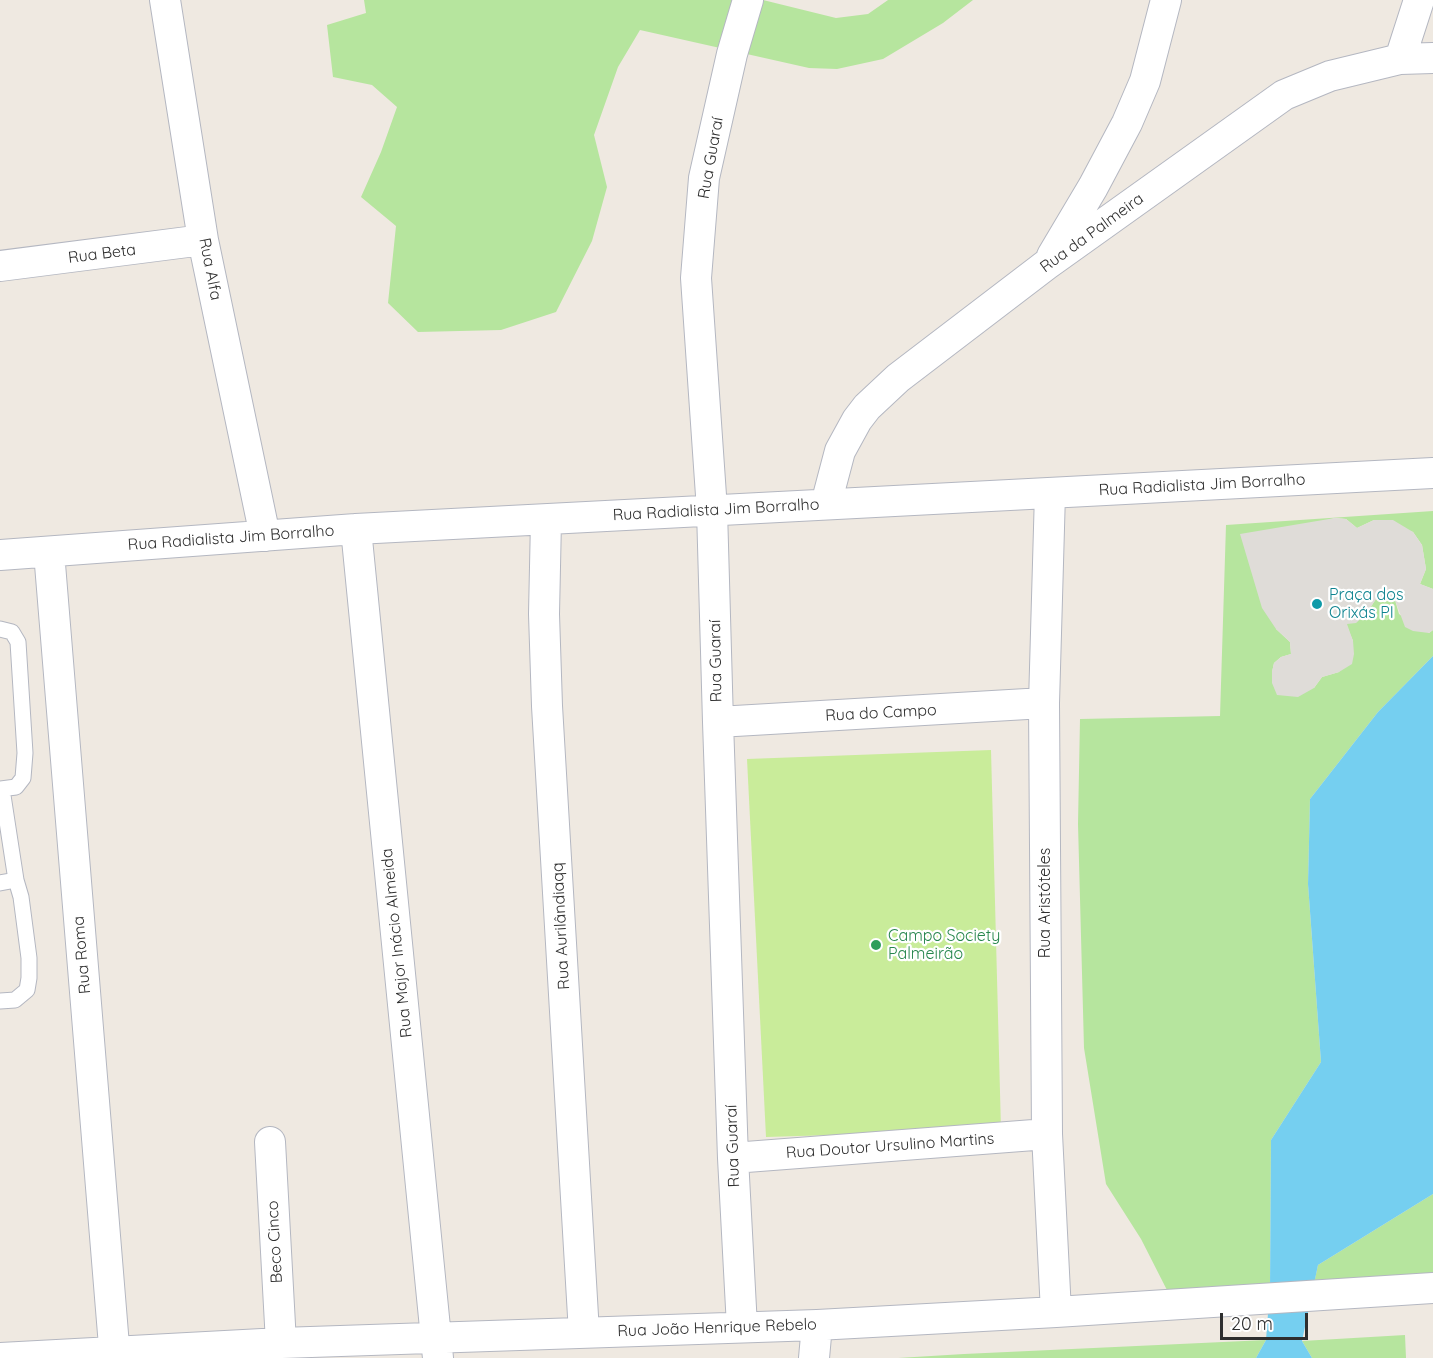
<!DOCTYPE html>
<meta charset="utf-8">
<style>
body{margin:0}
#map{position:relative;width:1433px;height:1358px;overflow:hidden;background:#efe9e1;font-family:Quicksand,sans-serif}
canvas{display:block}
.scale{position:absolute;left:1220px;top:1313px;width:88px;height:27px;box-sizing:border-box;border:3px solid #2e2e2e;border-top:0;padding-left:8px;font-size:18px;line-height:21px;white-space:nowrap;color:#2e2e2e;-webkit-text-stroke:4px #fff;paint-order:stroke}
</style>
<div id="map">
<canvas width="1433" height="1358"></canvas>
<div class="scale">20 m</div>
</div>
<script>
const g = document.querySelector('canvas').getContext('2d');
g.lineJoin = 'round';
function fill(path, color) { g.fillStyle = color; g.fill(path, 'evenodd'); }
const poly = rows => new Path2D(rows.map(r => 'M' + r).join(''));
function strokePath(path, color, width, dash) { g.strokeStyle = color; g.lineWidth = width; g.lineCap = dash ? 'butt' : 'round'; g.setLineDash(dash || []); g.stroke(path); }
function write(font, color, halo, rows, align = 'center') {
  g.font = font + ' Quicksand,sans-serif'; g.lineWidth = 4.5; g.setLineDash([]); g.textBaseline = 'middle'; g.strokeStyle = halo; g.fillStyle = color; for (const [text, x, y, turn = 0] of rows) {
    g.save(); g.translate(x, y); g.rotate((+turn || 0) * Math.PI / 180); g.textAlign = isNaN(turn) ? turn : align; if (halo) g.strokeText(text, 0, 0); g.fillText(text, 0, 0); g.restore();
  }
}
const green = poly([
 [364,0,763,0,836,18,868,14,888,0,973,0,943,23,883,59,837,69,809,68,640,30,618,67,594,135,607,187,592,241,556,312,501,330,418,332,388,303,396,226,361,197,381,152,397,107,372,85,333,77,327,25,366,13],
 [1433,511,1433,589,1420,584,1426,569,1422,545,1413,532,1374,520,1357,528,1346,519,1335,518,1324,521,1276,629,1290,642,1291,654,1281,657,1274,663,1272,672,1314,688,1322,677,1339,672,1353,641,1346,624,1366,614,1376,599,1395,600,1399,614,1429,633,1433,630,1433,656,1378,712,1310,799,1308,884,1321,1062,1271,1140,1270,1287,1170,1296,1141,1239,1106,1184,1084,1048,1078,824,1080,719,1220,716,1226,525],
 [1433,1194,1433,1281,1313,1288,1318,1265],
 [1405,1335,1406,1358,1312,1358,1302,1341],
 [1266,1340,1256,1358,898,1358,964,1354]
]);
const pitch = poly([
 [991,750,1001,1130,766,1137,747,759]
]);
const plaza = poly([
 [1335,518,1346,519,1357,528,1374,520,1393,520,1413,532,1422,545,1426,569,1420,584,1433,589,1433,630,1429,633,1413,631,1405,627,1395,600,1376,599,1366,614,1356,623,1347,624,1353,641,1354,654,1352,664,1339,672,1322,677,1314,688,1298,697,1277,695,1272,683,1272,672,1274,663,1281,657,1291,654,1290,642,1276,629,1262,608,1240,534]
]);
const water = poly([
 [1433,656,1433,1194,1318,1265,1302,1341,1312,1358,1256,1358,1266,1340,1270,1287,1271,1140,1321,1062,1308,884,1310,799,1378,712]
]);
const service = poly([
 [0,629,12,632,18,642,25,753,23,778,16,787,0,789],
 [0,883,16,880],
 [0,1001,15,1000,27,990,29,978,29,958,21,897,16,880,2,789]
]);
const minor = poly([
 [165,0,203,240,265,536],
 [1400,59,1419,0],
 [1052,256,1093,187,1127,123,1145,81,1166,0],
 [0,266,203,240],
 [1050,493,1044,703,1047,1134,1056,1312],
 [826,504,840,451,857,420,867,407,898,378,1046,265,1284,95,1330,76,1400,59,1433,58],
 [546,520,544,614,547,706,584,1333],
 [356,529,438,1358],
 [49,552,115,1358],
 [0,555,356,529,1433,473],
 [718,722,1044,703],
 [270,1142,281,1343],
 [733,1158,1047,1134],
 [742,1327,733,1158,718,722,712,510,696,278,704,178,732,54,748,0],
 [0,1358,281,1343,817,1325,1056,1312,1433,1288],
 [814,1358,817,1325]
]);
const markers = [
 [1317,604,6,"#0f9aa8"],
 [876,945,6,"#2e9e5b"]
];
const streetNames = [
 ["Rua Guaraí",711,158,-80],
 ["Rua da Palmeira",1092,233,-36],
 ["Rua Beta",102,254,-7],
 ["Rua Alfa",210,269,79],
 ["Rua Radialista Jim Borralho",1202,485,-3],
 ["Rua Radialista Jim Borralho",716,510,-3],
 ["Rua Radialista Jim Borralho",231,538,-4],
 ["Rua Guaraí",716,661,-91],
 ["Rua do Campo",881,713,-3],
 ["Rua Aristóteles",1045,903,-90],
 ["Rua Aurilândiaqq",561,926,-93],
 ["Rua Major Inácio Almeida",397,943,-96],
 ["Rua Roma",82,955,-95],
 ["Rua Guaraí",733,1146,-92],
 ["Rua Doutor Ursulino Martins",890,1146,-4],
 ["Beco Cinco",275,1242,-93],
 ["Rua João Henrique Rebelo",717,1328,-2]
];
const cultureNames = [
 ["Praça dos",1329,595],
 ["Orixás PI",1329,613]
];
const leisureNames = [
 ["Campo Society",888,936],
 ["Palmeirão",888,954]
];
fill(green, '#b6e59e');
fill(pitch, '#c9ec9a');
fill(plaza, '#dfdcd8');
fill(water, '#75cff0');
strokePath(service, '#b4b7c1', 17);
strokePath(minor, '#b4b7c1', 32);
strokePath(service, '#fff', 15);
strokePath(minor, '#fff', 30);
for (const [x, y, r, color] of markers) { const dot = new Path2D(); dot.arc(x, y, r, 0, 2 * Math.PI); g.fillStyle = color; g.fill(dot); strokePath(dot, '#fff', 2); }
write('16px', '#2e2e2e', '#fff', streetNames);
write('16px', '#0d838f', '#fff', cultureNames, 'left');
write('16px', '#27864d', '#fff', leisureNames, 'left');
</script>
